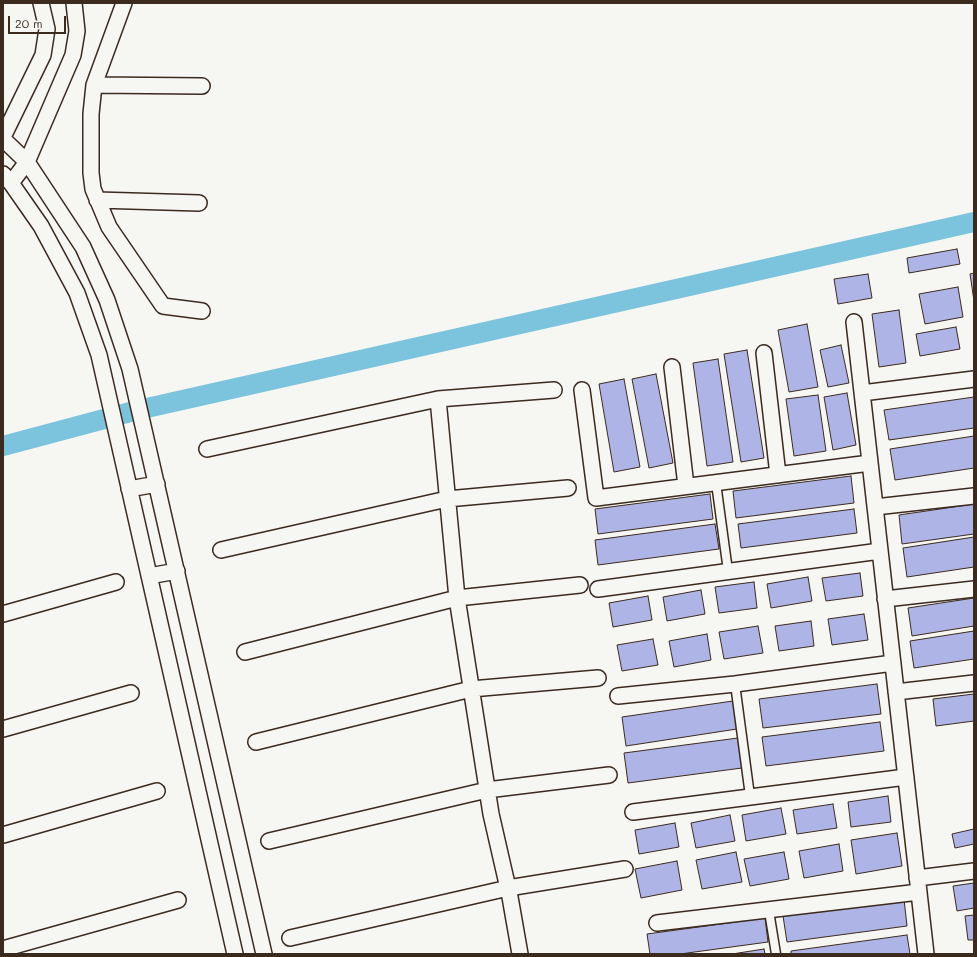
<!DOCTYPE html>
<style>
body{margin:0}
#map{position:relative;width:977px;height:957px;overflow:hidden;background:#f6f6f2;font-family:Mali,sans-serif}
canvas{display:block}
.frame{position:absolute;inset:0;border:4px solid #3b2a1e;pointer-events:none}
.scale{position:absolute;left:8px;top:16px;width:58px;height:18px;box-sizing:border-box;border:2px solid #3b2a1e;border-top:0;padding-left:5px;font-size:12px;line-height:14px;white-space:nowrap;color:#3b2a1e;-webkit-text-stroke:3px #f6f6f2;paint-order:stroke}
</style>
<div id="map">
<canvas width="977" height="957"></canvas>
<div class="frame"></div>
<div class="scale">20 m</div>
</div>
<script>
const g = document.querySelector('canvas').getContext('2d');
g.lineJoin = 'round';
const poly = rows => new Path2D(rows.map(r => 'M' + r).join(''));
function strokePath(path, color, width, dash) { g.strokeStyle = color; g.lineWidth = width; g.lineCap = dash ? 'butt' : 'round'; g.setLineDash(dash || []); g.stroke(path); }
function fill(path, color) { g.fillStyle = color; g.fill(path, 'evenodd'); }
const canal = poly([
 [3,446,138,410,974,222]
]);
const building = poly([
 [957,249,960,264,909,273,907,258,957,249],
 [974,273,974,301,970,274,974,273],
 [868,274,872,298,838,304,834,279,868,274],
 [958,287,963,317,925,324,919,294,958,287],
 [899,310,906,363,879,367,872,314,899,310],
 [807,324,818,387,789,392,778,330,807,324],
 [956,327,960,349,920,356,916,334,956,327],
 [841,345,849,383,828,387,820,350,841,345],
 [747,350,764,458,741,462,724,354,747,350],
 [718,359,733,462,707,466,693,363,718,359],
 [656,374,673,463,649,468,632,379,656,374],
 [624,379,640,467,614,472,599,384,624,379],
 [847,393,856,445,833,450,824,397,847,393],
 [818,395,826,451,794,456,786,399,818,395],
 [974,397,974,428,889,440,884,410,974,397],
 [974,436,974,468,895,480,890,449,974,436],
 [851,476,854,503,736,518,733,491,851,476],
 [710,494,713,519,598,534,595,509,710,494],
 [974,504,974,534,902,544,899,515,974,504],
 [854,509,857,533,741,548,738,524,854,509],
 [715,524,719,549,598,565,595,540,715,524],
 [974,537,974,567,907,577,903,548,974,537],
 [860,573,863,596,826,601,822,578,860,573],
 [808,577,812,601,771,608,767,584,808,577],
 [754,582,757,608,719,613,715,587,754,582],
 [701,590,705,614,667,621,663,597,701,590],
 [648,596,652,620,613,627,609,603,648,596],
 [974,598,974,626,912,636,908,608,974,598],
 [864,614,868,640,832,645,828,619,864,614],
 [811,621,814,646,779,651,775,626,811,621],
 [758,626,763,653,724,659,719,632,758,626],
 [974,631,974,659,914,668,910,641,974,631],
 [707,634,711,660,674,667,669,641,707,634],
 [653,639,658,665,622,671,617,645,653,639],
 [877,684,881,714,763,728,759,699,877,684],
 [974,694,974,721,936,726,933,699,974,694],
 [733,701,737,729,626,746,622,717,733,701],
 [880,722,884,751,766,766,762,737,880,722],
 [738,738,742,768,628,783,624,753,738,738],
 [888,796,891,822,851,827,848,802,888,796],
 [833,804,837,828,797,834,793,810,833,804],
 [781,808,786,834,746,841,742,815,781,808],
 [730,815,735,841,696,848,691,823,730,815],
 [675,823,679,847,639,854,635,830,675,823],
 [974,829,974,844,955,848,952,834,974,829],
 [897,833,902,866,856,874,851,840,897,833],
 [839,844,843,871,804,878,799,851,839,844],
 [736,852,742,882,702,889,696,860,736,852],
 [784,852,789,879,750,886,744,859,784,852],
 [677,861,682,890,641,898,635,869,677,861],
 [974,883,974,908,957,911,953,886,974,883],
 [904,899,907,926,787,942,783,916,904,899],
 [974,915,974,940,968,940,965,916,974,915],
 [765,918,768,942,680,954,650,954,647,934,765,918],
 [907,935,910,954,791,954,791,951,907,935],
 [764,949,765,954,732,954,764,949]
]);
const lane = poly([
 [716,483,728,571],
 [735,684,750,796],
 [769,911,776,954]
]);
const street = poly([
 [124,3,94,85,91,114,91,173,93,189,109,227,163,306,202,311],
 [94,85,202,86],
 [3,137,43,55,47,29,41,3],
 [3,139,27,162,83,247,107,300,130,369,264,954],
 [3,174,11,183,41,226,77,293,99,355,235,954],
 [11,183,27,162,73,55,77,31,74,3],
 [97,200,199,203],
 [854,322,926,954],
 [764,353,778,475],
 [672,367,686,486],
 [582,390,596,498,870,463],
 [862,393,974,379],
 [438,399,457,598,491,814,510,897,520,954],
 [207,449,438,399,554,390],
 [129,489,157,484],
 [875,507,974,496],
 [221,550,447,499,568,488],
 [149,576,177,571],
 [598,589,880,551],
 [885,599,974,589],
 [3,614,116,582],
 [245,652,457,598,580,585],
 [896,692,974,683],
 [618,696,735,684,893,663],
 [3,729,131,693],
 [256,742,471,689,598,678],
 [633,812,906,777],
 [3,835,157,791],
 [269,841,487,790,609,775],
 [917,878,974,871],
 [657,923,919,892],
 [290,938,508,888,625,869],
 [3,949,178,900]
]);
strokePath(canal, '#7cc4dd', 20);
fill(building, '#aeb5e6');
strokePath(building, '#3b2a1e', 1);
strokePath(lane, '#3b2a1e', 11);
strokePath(street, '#3b2a1e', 18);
strokePath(lane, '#f6f6f2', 8);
strokePath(street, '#f6f6f2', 15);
</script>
